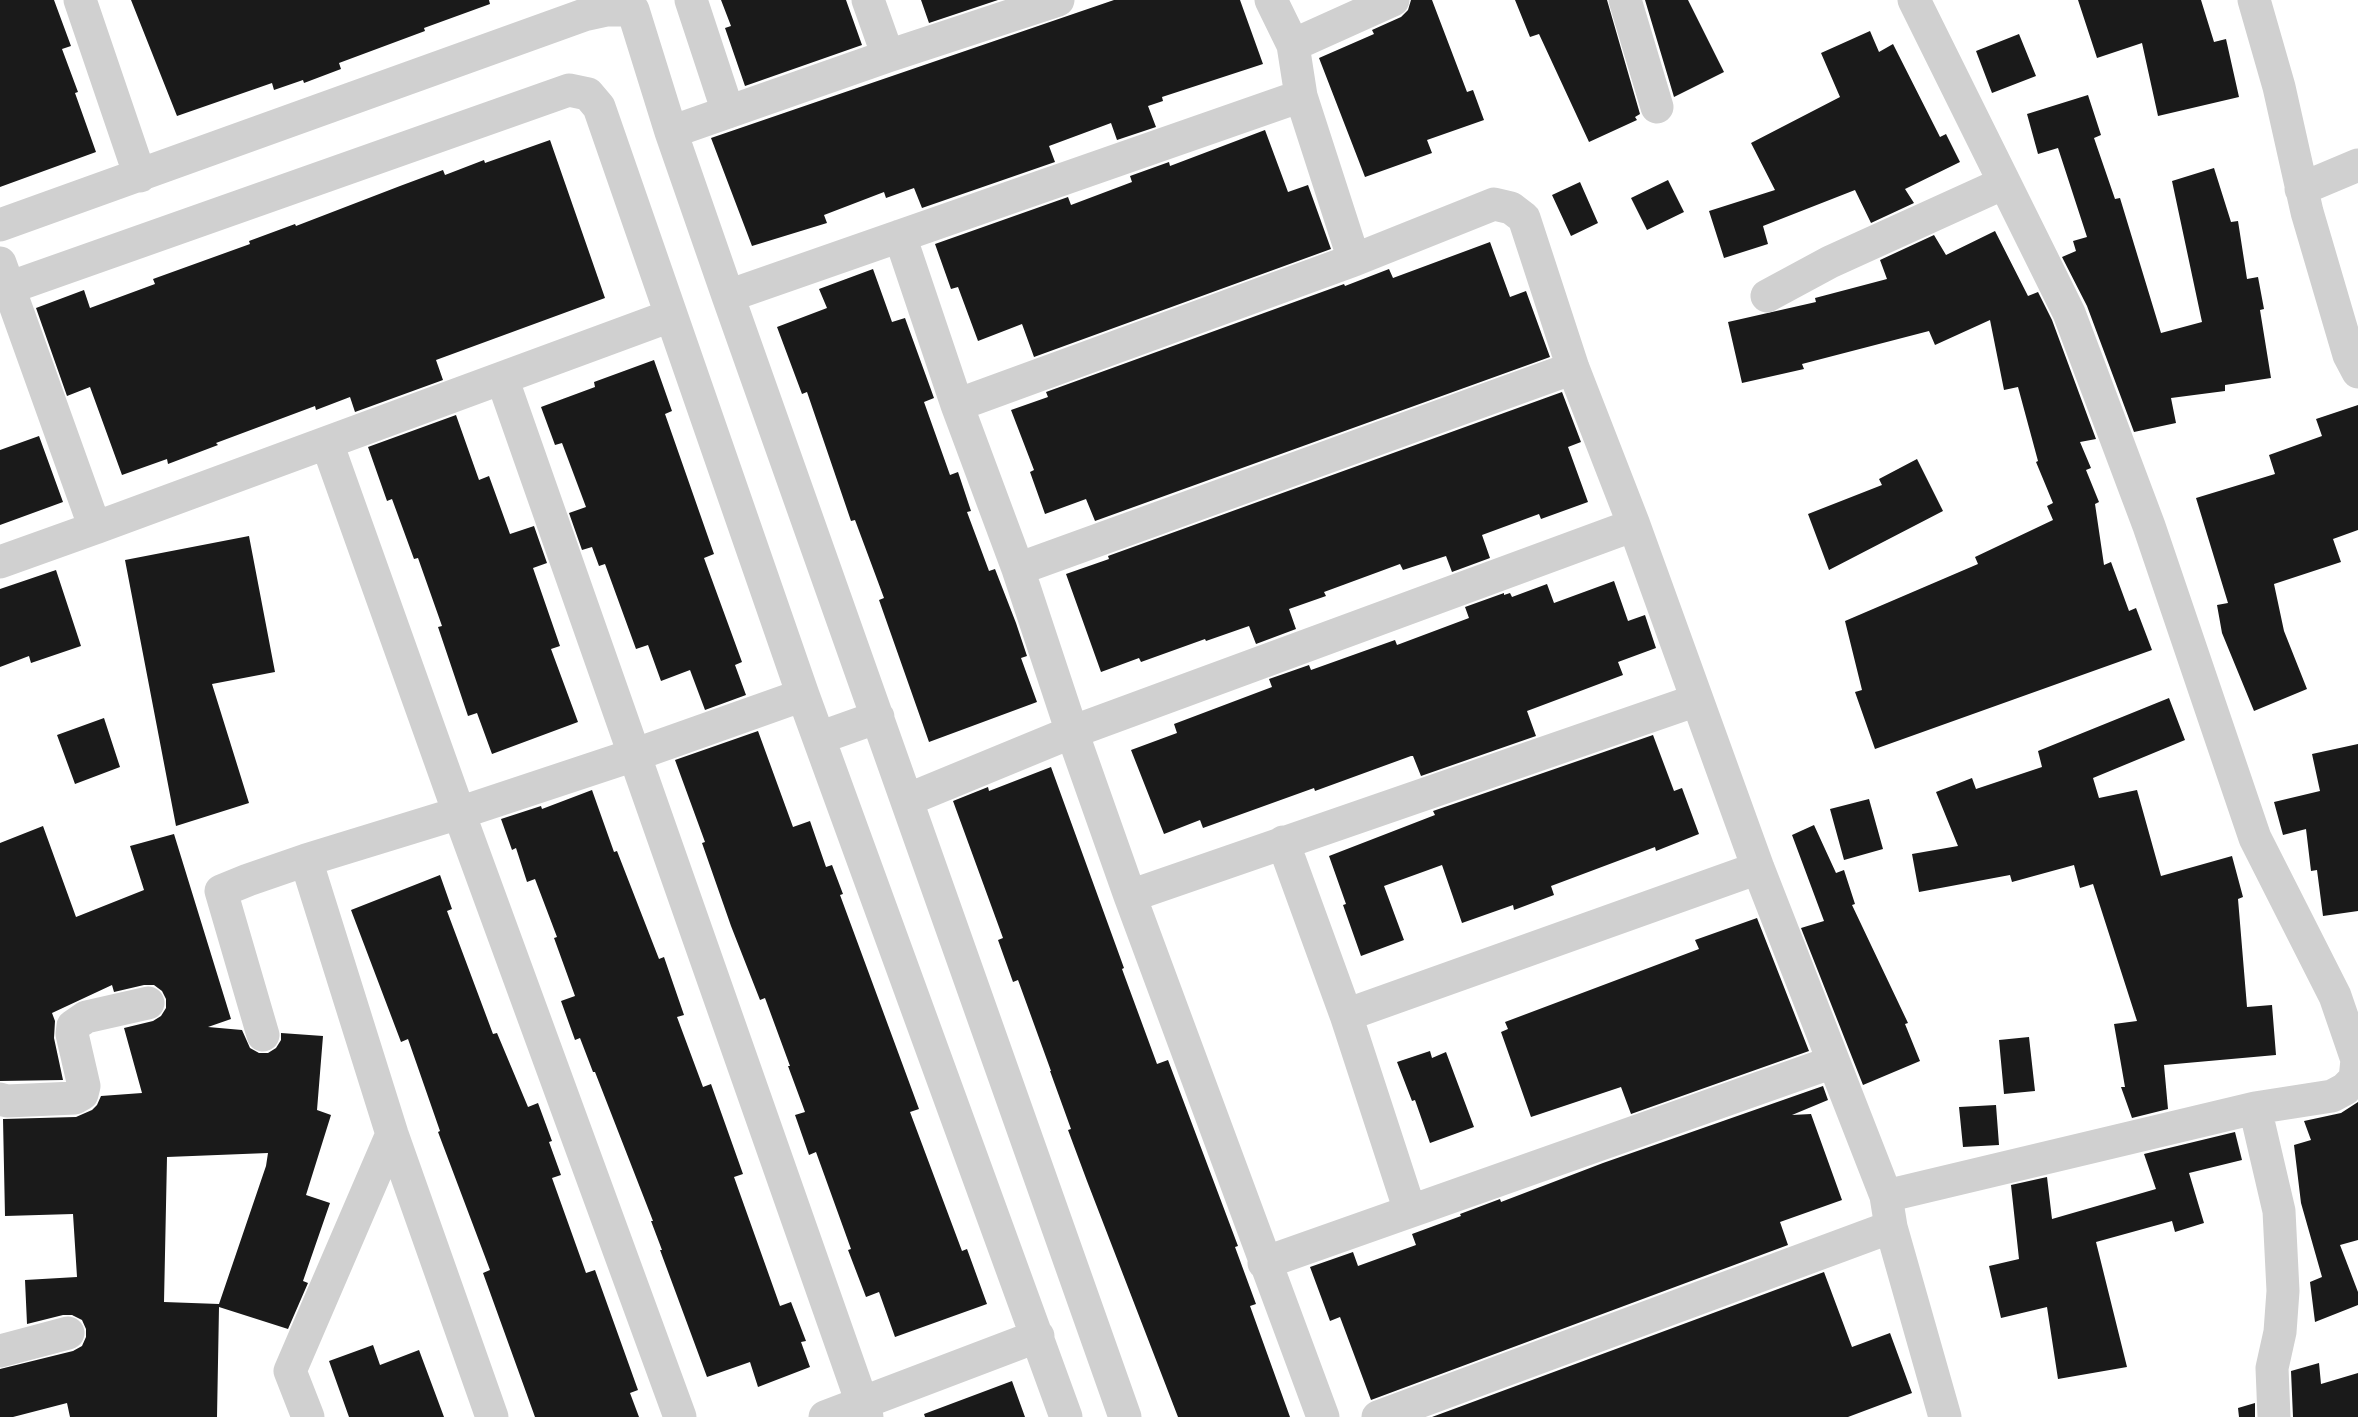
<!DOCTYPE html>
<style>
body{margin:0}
canvas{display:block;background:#fff}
</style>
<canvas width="2358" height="1417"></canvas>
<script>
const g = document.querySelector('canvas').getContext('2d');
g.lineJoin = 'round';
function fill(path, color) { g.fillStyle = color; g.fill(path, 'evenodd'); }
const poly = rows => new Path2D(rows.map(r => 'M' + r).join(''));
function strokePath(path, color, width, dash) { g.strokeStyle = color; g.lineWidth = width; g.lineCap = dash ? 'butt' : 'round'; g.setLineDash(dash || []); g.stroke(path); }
const building = poly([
 [0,0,54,0,71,46,62,49,78,92,75,93,96,152,0,187],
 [131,0,489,0,490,4,424,28,425,31,339,63,341,69,304,83,303,80,274,90,272,83,177,116],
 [721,0,846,0,862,45,745,86,725,28,731,26],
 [921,0,998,0,929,23],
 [1114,0,1240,0,1263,64,1162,97,1163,101,1148,106,1156,127,1117,140,1111,123,1049,146,1055,162,922,208,914,188,886,198,884,192,824,215,827,223,752,246,711,138],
 [1411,0,1432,0,1467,92,1473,90,1484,120,1427,140,1432,153,1365,177,1319,58,1374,34,1372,30,1401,17,1408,10],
 [1515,0,1607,0,1640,114,1635,117,1637,120,1589,142,1539,34,1530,37],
 [1645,0,1688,0,1724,72,1674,97],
 [2078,0,2201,0,2214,42,2226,39,2239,97,2158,116,2142,43,2097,58],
 [1870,31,1879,52,1893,44,1940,137,1946,134,1960,162,1905,189,1914,203,1871,223,1855,190,1763,226,1768,244,1724,258,1709,211,1775,190,1751,143,1840,97,1821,53],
 [2019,34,2036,76,1992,93,1976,51],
 [2088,95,2101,135,2094,138,2115,199,2120,198,2161,333,2202,322,2172,181,2214,168,2231,222,2238,221,2247,279,2258,277,2264,309,2260,310,2271,378,2225,385,2225,391,2171,398,2176,423,2134,432,2087,306,2062,257,2076,251,2073,241,2087,237,2058,148,2038,154,2027,114],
 [1265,130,1288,192,1308,185,1331,249,1034,357,1022,324,978,341,958,287,951,289,935,244,1068,197,1071,205,1132,182,1130,176,1169,162,1170,166],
 [550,140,605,298,436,360,443,380,355,412,350,397,316,410,315,406,216,443,218,445,168,464,167,459,122,475,90,387,67,396,36,308,84,290,90,308,155,284,153,279,250,244,249,241,295,224,296,226,400,186,443,170,445,175,484,160,485,163],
 [1668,180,1684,212,1647,230,1631,198],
 [1580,182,1598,223,1571,236,1552,195],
 [1995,231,2028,296,2038,292,2052,320,2096,439,2080,442,2091,468,2086,470,2099,502,2095,504,2104,565,2111,562,2129,611,2136,608,2152,650,1875,749,1855,692,1862,690,1845,621,1978,564,1975,557,2053,520,2047,506,2053,503,2036,462,2038,461,2018,387,2004,390,1990,320,1935,345,1929,331,1802,364,1804,369,1742,383,1728,322,1816,302,1815,298,1887,279,1880,260,1934,235,1946,255],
 [1490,242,1510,297,1526,291,1550,357,1095,521,1086,499,1045,514,1030,472,1034,470,1011,410,1048,397,1046,392,1344,284,1345,286,1389,269,1393,278],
 [873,269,892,322,905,318,934,398,924,402,950,475,958,472,971,511,967,512,989,571,995,569,1016,623,1027,656,1021,658,1037,702,929,742,879,600,884,598,855,520,851,521,807,392,802,394,777,327,827,308,819,289],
 [654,360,672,411,665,414,714,554,704,558,742,662,735,665,746,695,705,710,690,670,661,681,648,645,636,649,605,564,599,566,592,547,582,550,569,513,586,507,562,443,555,445,541,407,595,387,594,382],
 [1562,392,1581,442,1568,447,1588,502,1541,519,1539,514,1482,535,1490,558,1452,572,1446,556,1403,570,1400,564,1324,592,1326,596,1289,609,1296,629,1256,644,1249,626,1206,641,1205,639,1141,662,1139,658,1101,672,1066,574,1109,559,1108,556],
 [2358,405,2358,530,2333,539,2341,562,2274,584,2284,631,2307,689,2254,711,2222,633,2217,605,2228,603,2196,498,2275,474,2269,455,2322,436,2316,419],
 [456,415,479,480,489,476,510,534,534,526,547,563,533,568,560,646,551,649,578,722,492,754,477,713,468,716,438,627,442,626,418,558,414,559,392,499,387,501,368,447],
 [39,436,63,502,0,525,0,450],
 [1917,459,1943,511,1829,570,1808,514,1882,485,1879,479],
 [249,536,275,672,212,684,249,803,176,826,125,560],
 [56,570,81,646,31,663,29,656,0,667,0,589],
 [1614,581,1628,621,1645,615,1656,648,1618,662,1623,675,1527,711,1536,736,1421,776,1413,756,1411,756,1315,791,1314,788,1203,828,1200,820,1164,834,1131,750,1177,733,1174,724,1272,687,1269,679,1309,665,1311,670,1395,640,1397,645,1469,618,1465,607,1504,593,1504,595,1510,593,1512,597,1547,584,1554,603],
 [2169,698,2185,740,2093,778,2099,798,2137,790,2161,876,2232,856,2243,897,2238,899,2247,1007,2272,1005,2276,1055,2164,1065,2168,1109,2132,1118,2121,1087,2125,1087,2114,1024,2137,1021,2093,884,2080,888,2074,865,2012,882,2010,875,1919,892,1912,854,1958,846,1936,792,1972,778,1976,789,2042,767,2038,751],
 [104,718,120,767,75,784,57,735],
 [758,731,793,827,810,821,826,867,832,865,843,894,840,895,919,1109,910,1112,962,1251,967,1249,987,1304,895,1337,879,1292,866,1297,848,1250,851,1249,816,1152,809,1155,795,1115,805,1112,788,1066,790,1066,765,998,760,1000,731,926,702,843,705,842,675,760],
 [1653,735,1674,791,1682,788,1699,834,1656,851,1655,847,1551,886,1554,895,1514,910,1513,905,1462,923,1442,865,1384,886,1404,940,1361,956,1343,905,1346,904,1329,856,1435,815,1433,811],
 [2358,744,2358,911,2323,916,2317,870,2311,871,2306,829,2283,835,2274,802,2320,791,2312,754],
 [1051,767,1124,968,1122,969,1157,1064,1168,1060,1238,1246,1235,1247,1256,1304,1250,1306,1290,1417,1178,1417,1087,1181,1068,1130,1071,1129,1050,1071,1051,1071,1018,980,1013,982,998,940,1003,938,953,801,988,787,989,791],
 [592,790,614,852,617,851,659,959,664,957,684,1015,677,1017,703,1087,711,1084,743,1174,734,1177,780,1306,791,1302,806,1341,801,1342,810,1367,758,1387,750,1362,707,1377,660,1250,662,1250,651,1221,653,1221,595,1072,593,1072,580,1038,575,1040,561,1001,575,996,554,938,557,937,535,879,527,882,516,848,512,850,501,819,541,806,542,809],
 [1869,799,1883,849,1844,860,1830,809],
 [1814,825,1836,873,1844,870,1855,904,1852,905,1908,1023,1905,1024,1920,1061,1863,1085,1801,928,1824,921,1792,835],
 [43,826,76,917,144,890,130,846,174,834,231,1019,208,1027,242,1030,250,1048,259,1053,268,1053,276,1048,281,1040,281,1033,323,1036,317,1110,331,1115,306,1195,330,1203,303,1281,308,1283,288,1329,219,1307,217,1417,70,1417,67,1403,13,1417,0,1417,0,1369,73,1351,82,1346,86,1337,86,1329,82,1320,72,1315,63,1315,27,1324,25,1280,77,1277,73,1214,5,1216,3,1119,76,1117,92,1110,97,1105,101,1096,142,1093,124,1028,153,1021,161,1016,166,1008,166,999,162,991,154,985,144,985,114,992,112,985,52,1013,55,1021,54,1038,63,1080,0,1081,0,843],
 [268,1153,266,1166,219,1304,164,1302,167,1157],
 [440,875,452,909,447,911,493,1034,497,1033,528,1107,538,1103,552,1141,549,1142,561,1175,552,1178,586,1273,595,1270,638,1390,630,1393,639,1417,535,1417,483,1273,490,1270,438,1132,440,1131,408,1039,401,1042,351,910],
 [1757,918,1809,1051,1631,1114,1621,1087,1531,1117,1501,1032,1508,1029,1505,1022,1699,949,1695,940],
 [2029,1037,2035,1091,2004,1094,1999,1040],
 [1430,1051,1432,1058,1446,1052,1474,1127,1430,1143,1415,1100,1412,1101,1397,1062],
 [1823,1086,1828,1100,1792,1115,1811,1114,1842,1200,1780,1222,1788,1245,1371,1400,1340,1317,1330,1321,1310,1267,1353,1252,1358,1266,1416,1245,1412,1234,1461,1216,1460,1214,1500,1199,1501,1202,1603,1163],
 [2358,1102,2358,1240,2340,1245,2358,1292,2358,1305,2315,1322,2310,1282,2322,1277,2301,1203,2294,1145,2311,1140,2304,1121,2341,1113],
 [1996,1105,1999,1145,1963,1147,1959,1107],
 [2235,1132,2242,1160,2189,1173,2204,1223,2175,1232,2172,1221,2096,1242,2127,1367,2058,1379,2047,1307,2001,1318,1989,1266,2019,1259,2011,1185,2047,1177,2052,1219,2156,1189,2144,1154],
 [1824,1272,1852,1347,1890,1333,1912,1393,1848,1417,1432,1417],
 [373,1345,380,1365,419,1350,444,1417,349,1417,329,1361],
 [2319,1363,2321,1384,2358,1373,2358,1417,2293,1417,2291,1371],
 [1012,1381,1025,1417,925,1417,924,1414],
 [2255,1403,2255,1417,2239,1417,2238,1408]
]);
const minor = poly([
 [80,0,140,176],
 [691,0,728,112],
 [868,0,888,56],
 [1271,0,1293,45,1301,96,1354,260],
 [1625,0,1657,107],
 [2254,0,2279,87,2307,212,2349,355,2358,372],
 [1293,45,1393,0],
 [671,132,888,56,1058,0],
 [2301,189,2358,165],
 [0,225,584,15,607,10,633,10,671,132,728,296,1125,1417],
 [900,236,957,405,1018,569,1072,732,1130,896,1323,1417],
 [0,263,95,528,0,562],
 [0,291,569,90,588,94,599,107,803,695,1066,1417],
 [728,296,1301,96],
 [1767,296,1830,262,2004,183],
 [502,378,867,1417],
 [957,405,1354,260,1494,204,1511,208,1524,218,1573,368,1634,525,1758,868,1886,1196,1891,1227,1945,1417],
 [327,443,459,813,680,1417],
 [95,528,670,316],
 [1018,569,1573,368],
 [819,738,878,717],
 [907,800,1072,732,1634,525],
 [1283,842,1346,1015,1410,1211],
 [1130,896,1697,700],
 [1346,1015,1758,868],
 [263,1035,221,891,248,880,306,860],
 [0,1099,7,1101,75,1098,82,1094,84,1086,72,1034,73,1026,86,1017,148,1003],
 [2255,1108,2279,1211,2283,1291,2280,1332,2272,1368,2274,1417],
 [1886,1196,2255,1108,2332,1096,2345,1089,2355,1079,2357,1060,2335,996,2255,838,2149,526,2069,313,1914,0],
 [1264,1263,1833,1062],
 [0,1351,68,1333],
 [308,1417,290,1371,392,1134],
 [492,1417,392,1134,306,860,459,813,634,755,803,695],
 [825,1417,1038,1336],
 [1378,1417,1891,1227]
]);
fill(building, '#1a1a1a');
strokePath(minor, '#d0d0d0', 33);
</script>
